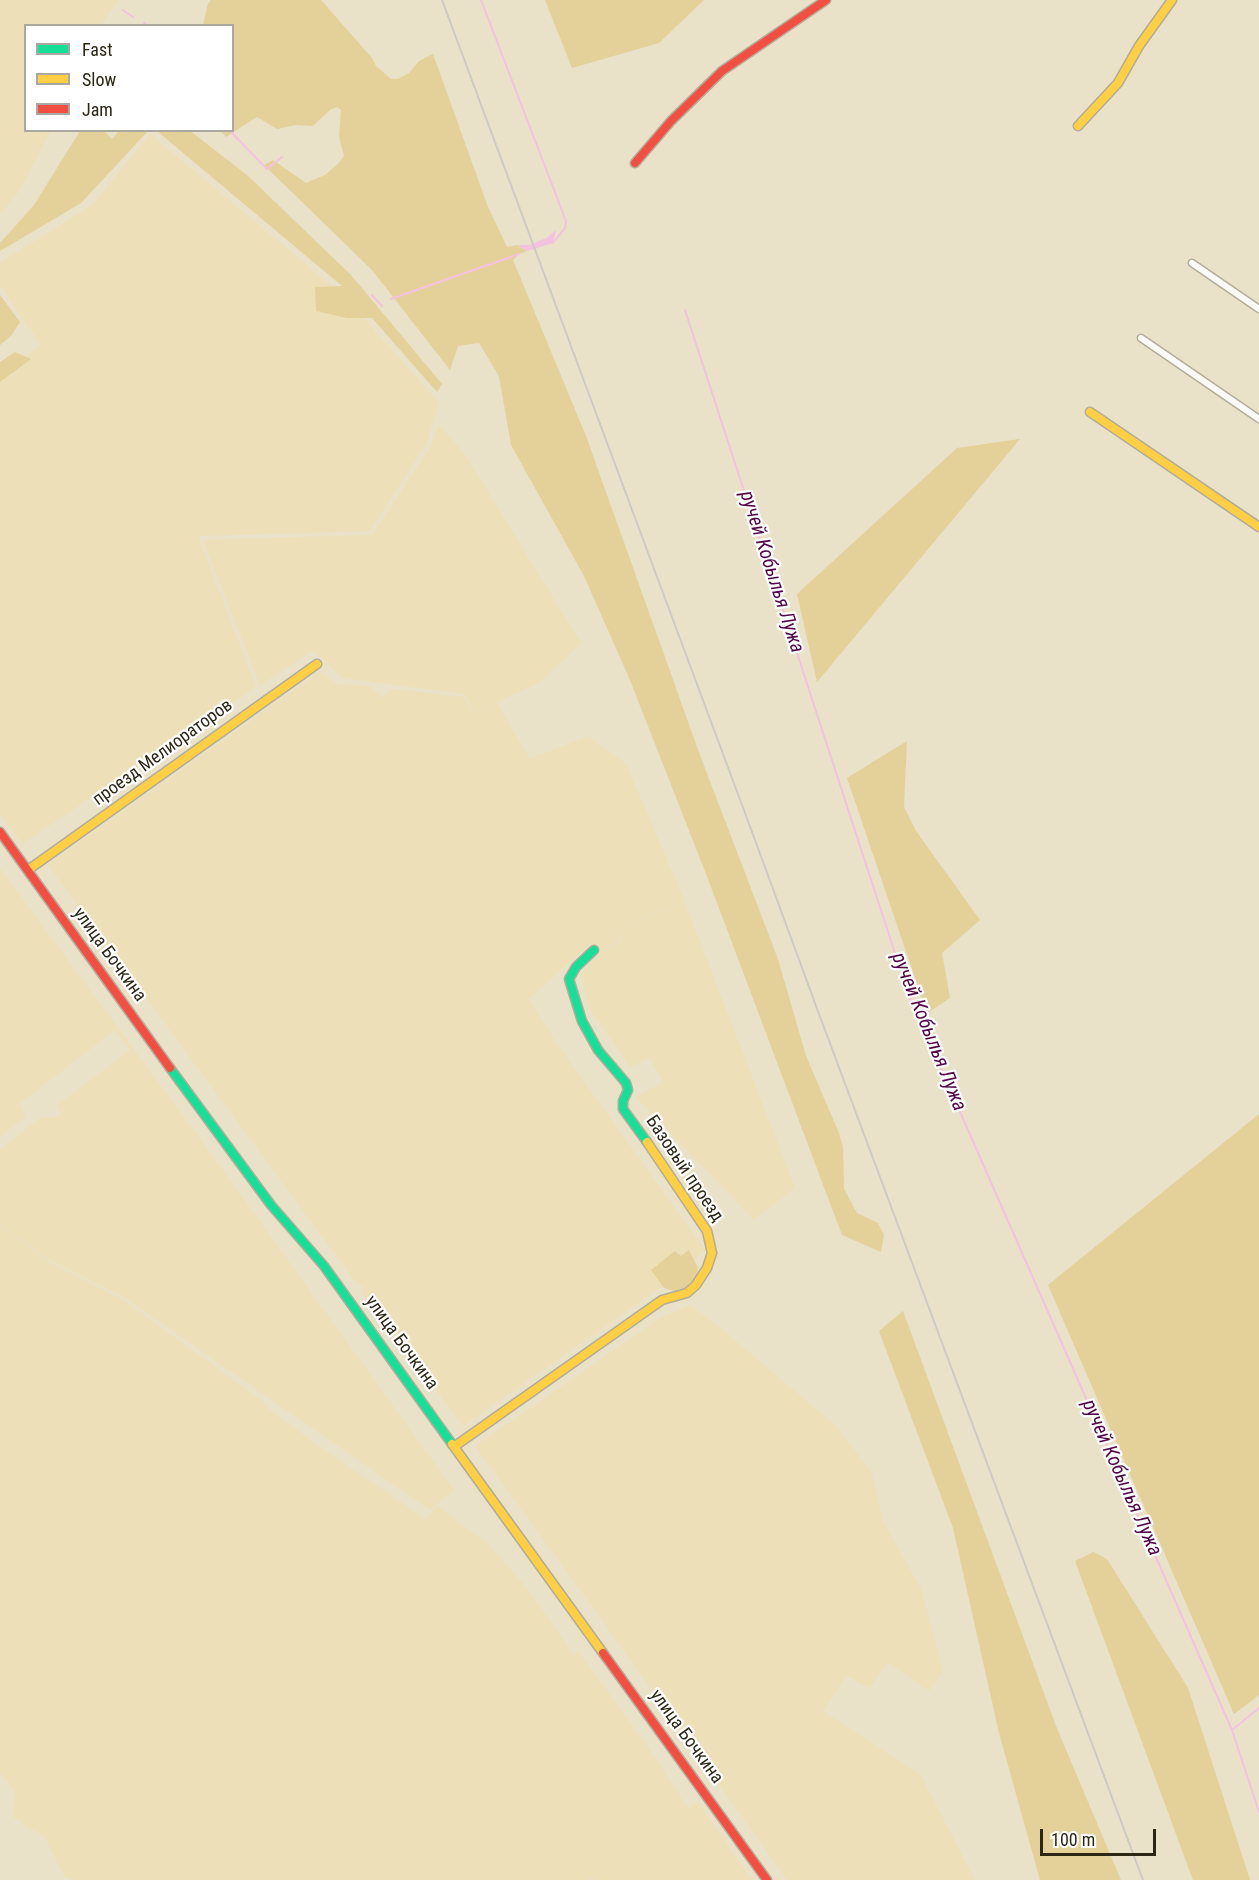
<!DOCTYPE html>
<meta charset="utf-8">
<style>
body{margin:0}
#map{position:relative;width:1259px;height:1880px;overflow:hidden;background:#e9e1c8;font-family:"Roboto Condensed",sans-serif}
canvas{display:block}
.legend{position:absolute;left:24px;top:24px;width:210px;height:108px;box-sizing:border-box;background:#fff;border:2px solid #aba8a1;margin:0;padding:8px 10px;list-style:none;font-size:18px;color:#2c2615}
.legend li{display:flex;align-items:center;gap:12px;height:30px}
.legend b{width:30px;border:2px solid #aba8a1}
.scale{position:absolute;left:1040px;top:1829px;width:116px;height:27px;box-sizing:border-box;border:3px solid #2c2615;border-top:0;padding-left:8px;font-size:18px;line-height:21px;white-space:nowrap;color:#2c2615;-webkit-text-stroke:4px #fff;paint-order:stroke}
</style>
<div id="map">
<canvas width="1259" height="1880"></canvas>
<ul class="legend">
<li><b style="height:8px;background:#16e098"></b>Fast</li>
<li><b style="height:8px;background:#ffcf43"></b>Slow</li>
<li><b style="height:8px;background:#f24e42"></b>Jam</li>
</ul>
<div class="scale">100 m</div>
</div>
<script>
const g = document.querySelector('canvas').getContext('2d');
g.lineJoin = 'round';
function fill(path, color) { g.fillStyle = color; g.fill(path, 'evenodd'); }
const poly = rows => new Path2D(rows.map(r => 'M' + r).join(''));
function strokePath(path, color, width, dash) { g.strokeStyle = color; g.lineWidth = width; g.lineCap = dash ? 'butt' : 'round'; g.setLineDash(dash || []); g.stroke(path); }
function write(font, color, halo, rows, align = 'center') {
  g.font = font + ' "Roboto Condensed",sans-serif'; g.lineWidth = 4.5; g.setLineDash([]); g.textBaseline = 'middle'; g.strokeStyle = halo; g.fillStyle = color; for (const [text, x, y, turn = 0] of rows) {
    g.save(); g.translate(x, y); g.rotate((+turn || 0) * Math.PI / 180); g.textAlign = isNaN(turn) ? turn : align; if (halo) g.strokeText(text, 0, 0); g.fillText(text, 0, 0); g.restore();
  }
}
const built = poly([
 [0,0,118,0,101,25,26,26,26,130,51,131,18,193,0,214],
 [150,134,344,296,439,403,426,444,370,531,198,536,256,687,22,844,0,813,0,377,41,345,0,285,0,263,92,205],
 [439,425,465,454,581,643,540,682,474,713,465,694,342,678,323,658,312,651,260,685,203,540,372,535,430,448],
 [320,672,337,684,369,686,382,698,392,689,464,697,473,714,497,703,530,759,588,736,626,764,685,902,616,929,620,939,598,954,591,943,529,999,555,1041,705,1250,663,1286,463,1426,361,1291,365,1287,357,1284,48,865],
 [0,868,207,1148,454,1490,430,1510,125,1298,49,1260,0,1224,0,1150,39,1119,60,1116,62,1114,56,1106,130,1050,115,1030,19,1104,26,1116,0,1137],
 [685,903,795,1188,754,1220,636,1097,663,1082,650,1058,630,1067,589,1008,581,975,598,955,622,940,617,929],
 [0,1225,49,1262,125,1301,261,1400,270,1410,331,1455,426,1519,437,1506,488,1544,527,1588,574,1655,579,1652,650,1750,685,1804,689,1808,698,1802,752,1880,595,1880,592,1877,588,1880,73,1880,65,1877,45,1837,14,1818,15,1792,0,1772],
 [690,1305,716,1324,836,1426,872,1473,883,1521,921,1589,943,1672,929,1691,887,1662,870,1688,847,1676,823,1711,920,1774,975,1880,787,1880,586,1598,475,1446,660,1318]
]);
const green = poly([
 [211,0,321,0,372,58,376,66,391,79,398,79,409,73,419,61,433,54,488,207,507,247,517,245,527,251,519,254,513,260,586,436,701,758,778,959,806,1056,839,1133,843,1147,844,1189,857,1213,878,1223,884,1235,881,1252,842,1235,708,879,630,680,584,576,511,445,499,376,479,343,458,346,450,370,372,270,264,165,273,160,306,183,325,175,339,163,344,156,339,137,341,110,337,107,330,110,313,126,296,125,277,129,257,117,226,137,221,131,232,130,232,26,203,25,208,4],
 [545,0,704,0,659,43,572,68],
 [80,131,104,131,112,139,119,131,148,131,81,203,0,251,0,243,34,205],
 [157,131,190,131,247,175,351,275,442,384,437,392,372,318,347,318,316,311,315,287,342,286],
 [0,295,20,322,11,336,0,345],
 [15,352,31,359,0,382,0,362],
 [1020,439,817,682,797,594,957,448],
 [907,741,904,807,916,831,980,920,942,953,950,998,927,1013,847,778],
 [1259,1114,1259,1695,1234,1714,1048,1285],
 [689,1250,698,1268,696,1280,688,1289,677,1292,664,1288,651,1270,675,1251,681,1256],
 [903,1311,1056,1726,1121,1880,1040,1880,999,1733,953,1528,879,1331],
 [1093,1552,1107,1559,1188,1688,1250,1880,1193,1880,1075,1561]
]);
const water = poly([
 [556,230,553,243,527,251,517,245,529,245,546,238]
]);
const stream = poly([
 [481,0,566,221,565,228,553,243],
 [123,10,133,17],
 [144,23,147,26],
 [229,130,267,169,282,157],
 [372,295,382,306],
 [391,299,519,254],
 [685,310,909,996,1232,1730,1259,1812],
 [1232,1730,1259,1708]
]);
const street = poly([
 [1192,263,1259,309],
 [1141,338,1259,419]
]);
const fast = poly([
 [594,950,576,967,569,979,582,1021,598,1050,626,1083,628,1090,623,1101,623,1109,647,1142],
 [170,1068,271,1205,324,1266,452,1444]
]);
const slow = poly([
 [1078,126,1118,83,1139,46,1172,0],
 [1090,412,1259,527],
 [28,870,317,664],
 [452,1444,603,1653],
 [455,1446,662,1300,687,1293,696,1285,707,1268,712,1253,707,1231,647,1142]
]);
const jam = poly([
 [635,163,671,121,722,71,826,0],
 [0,832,170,1068],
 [603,1653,767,1880]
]);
const rail = poly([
 [442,0,748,821,819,1014,1143,1880]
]);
const streetNames = [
 ["проезд Мелиораторов",163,753,-36],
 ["улица Бочкина",109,955,54],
 ["Базовый проезд",684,1169,56],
 ["улица Бочкина",401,1343,54],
 ["улица Бочкина",686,1737,54]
];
const waterNames = [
 ["ручей Кобылья Лужа",771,572,72],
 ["ручей Кобылья Лужа",928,1032,68],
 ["ручей Кобылья Лужа",1121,1478,66]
];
fill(built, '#ede0b8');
fill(green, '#e3d199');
fill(water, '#f4c2e1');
strokePath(stream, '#f4c2e1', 2);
strokePath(street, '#b3ac99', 9);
strokePath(fast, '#b3ac99', 11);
strokePath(slow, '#b3ac99', 11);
strokePath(jam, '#b3ac99', 11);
strokePath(street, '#fcfaf7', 6);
strokePath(fast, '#16e098', 8);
strokePath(slow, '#ffcf43', 8);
strokePath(jam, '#f24e42', 8);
strokePath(rail, '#cdcac3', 2);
write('18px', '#2c2615', '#fff', streetNames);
write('italic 20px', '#52074b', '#fff', waterNames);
</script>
